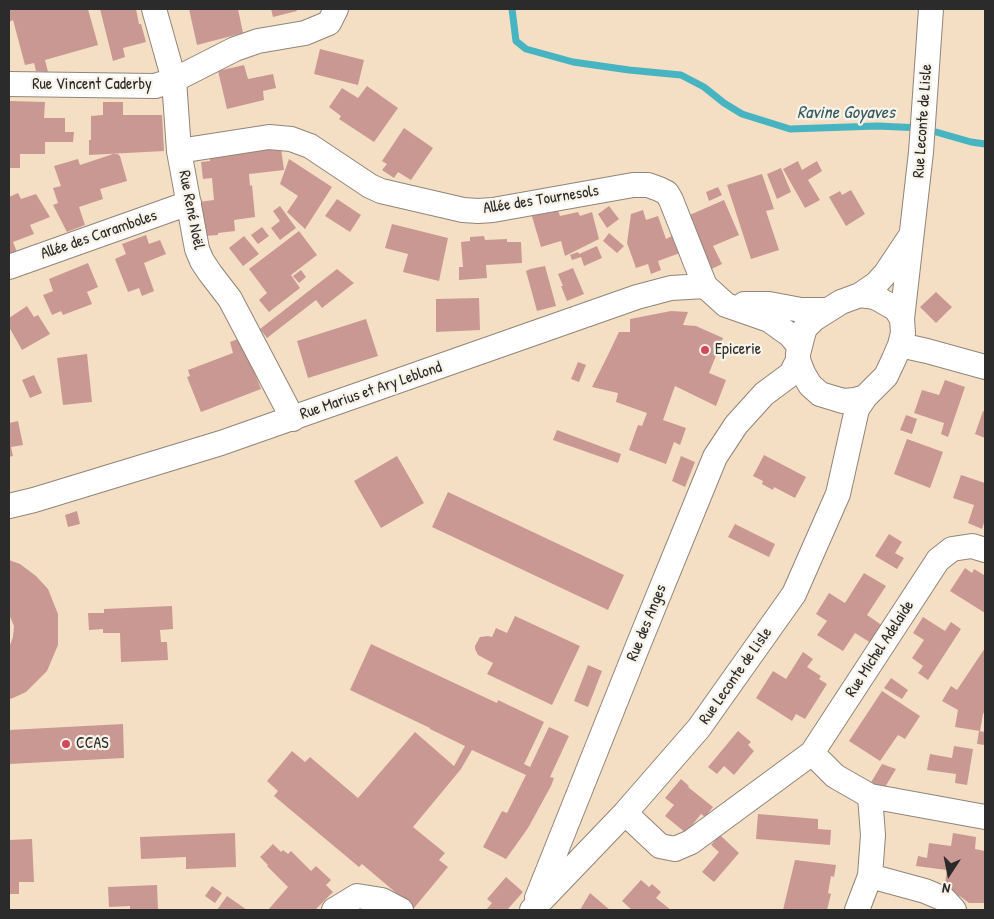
<!DOCTYPE html>
<meta charset="utf-8">
<style>
body{margin:0}
#map{position:relative;width:994px;height:919px;overflow:hidden;background:#f4dfc4;font-family:"Patrick Hand",sans-serif}
canvas{display:block}
.frame{position:absolute;inset:0;border:10px solid #2b2b2b;pointer-events:none}
.north{position:absolute;left:924px;top:849px;width:50px;height:50px;-webkit-text-stroke:4px #f7f3e8;paint-order:stroke;rotate:191deg;font-size:14px;font-weight:700;line-height:20px;text-align:center;color:#2b2b2b}
.north::after{content:'';display:block;margin:auto;width:18px;height:22px;background:#2b2b2b;clip-path:polygon(50% 0,100% 100%,50% 72%,0 100%)}
</style>
<div id="map">
<canvas width="994" height="919"></canvas>
<div class="frame"></div>
<div class="north">N</div>
</div>
<script>
const g = document.querySelector('canvas').getContext('2d');
g.lineJoin = 'round';
const poly = rows => new Path2D(rows.map(r => 'M' + r).join(''));
function strokePath(path, color, width, dash) { g.strokeStyle = color; g.lineWidth = width; g.lineCap = dash ? 'butt' : 'round'; g.setLineDash(dash || []); g.stroke(path); }
function fill(path, color) { g.fillStyle = color; g.fill(path, 'evenodd'); }
function write(font, color, halo, rows, align = 'center') {
  g.font = font + ' "Patrick Hand",sans-serif'; g.lineWidth = 4.5; g.setLineDash([]); g.textBaseline = 'middle'; g.strokeStyle = halo; g.fillStyle = color; for (const [text, x, y, turn = 0] of rows) {
    g.save(); g.translate(x, y); g.rotate((+turn || 0) * Math.PI / 180); g.textAlign = isNaN(turn) ? turn : align; if (halo) g.strokeText(text, 0, 0); g.fillText(text, 0, 0); g.restore();
  }
}
const stream = poly([
 [512,9,516,41,526,49,573,62,629,70,681,75,704,87,724,103,742,114,790,129,877,126,922,128,971,142,985,144]
]);
const building = poly([
 [9,9,88,9,98,45,45,60,48,72,36,71,34,63,25,65,13,20,9,22],
 [100,9,136,9,139,24,141,24,146,42,123,48,125,57,113,61],
 [189,9,238,9,243,33,197,45],
 [271,9,296,9,297,11,273,17],
 [320,49,364,60,358,85,314,74],
 [244,65,248,79,273,74,276,88,263,91,264,100,227,109,218,71],
 [367,86,398,108,374,142,339,119,341,116,329,107,342,88,358,98],
 [9,101,45,102,44,118,65,118,65,132,74,132,73,142,45,142,45,154,20,154,20,168,9,168],
 [103,102,123,102,123,115,162,115,164,151,89,155,89,140,91,140,91,116,103,115],
 [404,128,433,148,411,180,398,172,394,178,382,170,387,164,382,161],
 [281,148,284,170,249,174,250,186,252,185,255,217,234,220,235,231,218,233,218,235,205,236,198,202,214,200,212,178,203,179,201,162,210,161,210,156],
 [116,153,120,156,127,181,100,189,103,199,79,207,85,225,67,232,53,205,58,203,53,188,61,186,54,166,78,159,80,165],
 [289,159,332,187,305,229,287,212,298,196,280,184],
 [798,161,802,170,817,161,822,171,808,180,820,200,805,208,783,169],
 [781,168,791,192,777,199,767,174],
 [762,174,774,209,766,211,779,250,751,259,727,185],
 [718,187,722,195,709,201,706,192],
 [851,190,865,214,846,226,829,197,840,191,842,195],
 [18,193,21,199,36,194,50,217,30,225,34,234,13,242,17,252,9,255,9,197],
 [337,199,361,215,350,232,325,216],
 [724,200,739,235,713,246,722,264,705,272,685,217],
 [556,205,560,216,578,212,580,216,592,212,599,239,565,256,561,241,541,247,531,213],
 [280,206,296,228,280,240,271,228,280,221,273,211],
 [609,206,619,219,607,228,598,214],
 [643,210,646,220,658,216,666,239,674,235,680,253,658,261,661,270,651,274,648,264,636,268,627,243,631,214],
 [392,224,448,238,439,281,403,272,408,254,385,248],
 [262,227,269,236,258,244,251,235],
 [299,231,317,255,291,275,300,288,269,312,259,300,267,293,249,269],
 [609,233,624,246,617,253,603,241],
 [146,235,149,244,160,240,166,254,144,263,154,291,142,296,139,288,128,292,115,259,126,254,122,244],
 [244,236,259,254,243,266,229,248],
 [484,236,485,240,507,239,507,242,521,242,522,263,486,265,487,278,459,280,459,267,463,267,461,242,470,241,470,237],
 [597,246,602,258,584,266,581,257,572,260,570,255,578,252,579,254],
 [88,263,98,287,87,292,92,304,63,315,61,311,52,315,43,295,53,291,49,279],
 [545,266,556,306,537,311,526,271,530,269],
 [573,268,584,294,567,301,561,286,563,286,558,274],
 [337,269,354,283,322,308,316,300,267,338,260,329],
 [301,270,306,277,299,283,293,276],
 [936,292,952,307,936,323,920,307],
 [479,298,480,330,436,332,436,299],
 [27,306,34,317,38,315,50,334,22,350,9,327,9,318],
 [671,311,688,312,683,325,696,326,723,338,709,373,726,380,716,406,675,386,663,420,686,428,680,445,674,442,666,464,629,450,638,425,642,426,647,413,616,402,618,393,592,387,608,355,619,332,630,332,630,319],
 [366,319,378,356,308,378,297,341],
 [238,339,254,371,261,389,201,412,187,377,190,376,188,370,233,353,230,342],
 [87,354,92,402,63,405,57,358],
 [578,362,586,365,579,382,571,379],
 [34,375,42,393,30,398,22,380],
 [945,380,965,387,948,437,941,434,944,423,914,413,922,390,939,395],
 [983,411,985,412,985,438,975,434],
 [906,415,917,419,912,434,900,430],
 [18,421,23,445,11,447,13,456,9,457,9,423],
 [557,430,621,454,618,463,553,440],
 [907,439,943,452,930,488,894,474],
 [764,455,806,477,795,498,774,487,773,490,762,484,763,481,753,476],
 [397,456,424,503,381,528,354,481],
 [681,456,695,462,685,487,672,481],
 [961,475,985,483,985,520,982,529,968,523,974,505,953,498],
 [448,492,624,575,608,610,432,527],
 [77,511,80,524,68,527,65,515],
 [735,524,775,544,769,557,728,537],
 [889,534,902,542,895,553,904,558,897,569,875,556],
 [9,560,20,564,36,576,48,589,58,614,58,645,47,671,26,692,13,698,9,699,9,648,13,637,14,626,9,614],
 [965,568,972,573,974,569,984,575,985,573,985,613,950,591],
 [864,573,886,586,867,615,883,626,871,643,855,633,843,651,817,635,827,621,816,614,829,593,845,603],
 [172,606,173,629,160,630,161,642,167,642,168,660,121,662,120,633,103,633,103,629,89,630,88,613,104,613,104,609],
 [515,616,580,646,552,705,487,674,493,663,478,655,475,649,475,646,480,637,488,636,492,637,496,628,507,633],
 [923,617,945,631,951,622,961,629,928,680,918,673,923,666,912,658,924,640,913,633],
 [371,644,497,703,498,700,544,722,524,764,530,767,549,727,569,736,550,777,554,778,551,786,528,828,506,859,483,847,502,811,507,813,526,775,472,750,461,769,413,827,445,853,439,860,448,867,414,908,362,864,359,867,274,796,278,791,267,781,292,751,305,762,310,757,358,798,415,732,454,766,465,746,430,729,430,728,350,690],
 [985,648,985,711,983,714,980,731,955,727,958,710,942,701,951,686,957,690],
 [803,652,813,659,807,667,821,676,819,679,827,684,805,719,796,714,792,721,756,698,773,671,786,679],
 [588,665,602,671,588,707,574,701],
 [891,678,908,690,902,699,884,688],
 [882,691,920,716,905,739,898,735,880,761,849,741],
 [123,724,124,758,9,764,9,730],
 [738,731,751,742,748,745,754,751,734,775,724,766,717,774,708,767],
 [979,731,985,732,985,745,977,744],
 [954,746,973,749,967,785,955,783,956,774,927,770,930,754,952,758],
 [882,764,896,769,885,787,870,784],
 [681,779,689,786,688,787,713,807,705,817,701,814,686,833,665,816,674,805,665,798],
 [758,814,818,819,818,829,831,830,830,845,756,839],
 [235,833,236,867,186,869,186,857,141,859,140,837],
 [953,833,976,837,975,849,985,851,984,876,985,876,985,903,969,903,961,897,944,890,947,870,916,866,918,856,927,858,929,843,951,846],
 [720,835,739,853,714,882,702,872,719,852,711,845],
 [32,839,34,882,19,882,19,894,9,894,9,840],
 [273,844,281,852,283,850,288,854,291,851,311,871,316,866,331,880,326,885,333,892,315,910,305,910,304,909,303,910,268,910,288,887,267,866,268,865,260,857],
 [795,860,836,865,834,877,831,876,828,893,831,894,827,910,783,910],
 [506,877,523,892,507,910,486,910,492,903,487,899],
 [641,880,649,887,652,884,661,892,656,898,671,910,632,910,622,901],
 [157,885,158,910,130,910,130,906,109,907,108,887],
 [212,886,222,893,215,903,205,896],
 [590,893,610,910,580,910],
 [227,896,247,910,217,910]
]);
const minor = poly([
 [154,9,174,80,179,151,197,249,202,261,210,273,230,299,293,419],
 [9,84,155,86,174,80,235,49,258,41,305,33,329,23,336,9],
 [179,151,269,137,291,139,310,146,370,186,381,191,463,210,478,211,493,210,633,185,648,185,659,189,667,193,671,200,705,286],
 [9,267,189,203],
 [860,295,875,297,896,309,902,319,903,333,900,345,894,359,886,376,865,397,855,400,843,401,820,394,810,385,803,373,798,360,798,354,802,338,805,328,814,319,841,302,860,295],
 [860,295,876,284,886,273,910,237],
 [744,304,769,304,801,310,826,310],
 [902,319,921,152,931,9],
 [900,345,927,351,985,367],
 [9,506,34,500,221,443,637,297,671,288,705,286,726,305,769,320,790,335,799,346],
 [812,753,835,776,870,796,985,817],
 [625,813,660,846,675,849,691,842,812,753,938,560,952,549,972,546,985,550],
 [870,876,925,891,944,899,954,910],
 [537,898,639,643,715,457,736,425,764,394,791,374,798,360],
 [334,910,357,896,382,900,401,910],
 [532,910,625,813,699,728,794,594,838,494,857,409,865,397],
 [857,910,870,876,873,835,870,796]
]);
const markers = [
 [705,350,5,"#d1495b"],
 [66,744,5,"#d1495b"]
];
const streetNames = [
 ["Rue Vincent Caderby",92,85],
 ["Rue Leconte de Lisle",923,121,-86],
 ["Allée des Tournesols",541,200,-9],
 ["Rue René Noël",191,210,79],
 ["Allée des Caramboles",99,235,-19],
 ["Rue Marius et Ary Leblond",371,391,-19],
 ["Rue des Anges",647,623,-68],
 ["Rue Michel Adelaide",880,649,-57],
 ["Rue Leconte de Lisle",736,676,-55]
];
const poiNames = [
 ["Epicerie",715,350],
 ["CCAS",76,744]
];
const waterNames = [
 ["Ravine Goyaves",846,113]
];
strokePath(stream, '#47b4c2', 7);
fill(building, '#ca9893');
strokePath(minor, '#908578', 26);
strokePath(minor, '#fff', 24);
for (const [x, y, r, color] of markers) { const dot = new Path2D(); dot.arc(x, y, r, 0, 2 * Math.PI); g.fillStyle = color; g.fill(dot); strokePath(dot, '#f7f3e8', 2); }
write('16px', '#2b2b2b', '#f7f3e8', streetNames);
write('16px', '#2b2b2b', '#f7f3e8', poiNames, 'left');
write('italic 18px', '#355b60', '#f7f3e8', waterNames);
</script>
